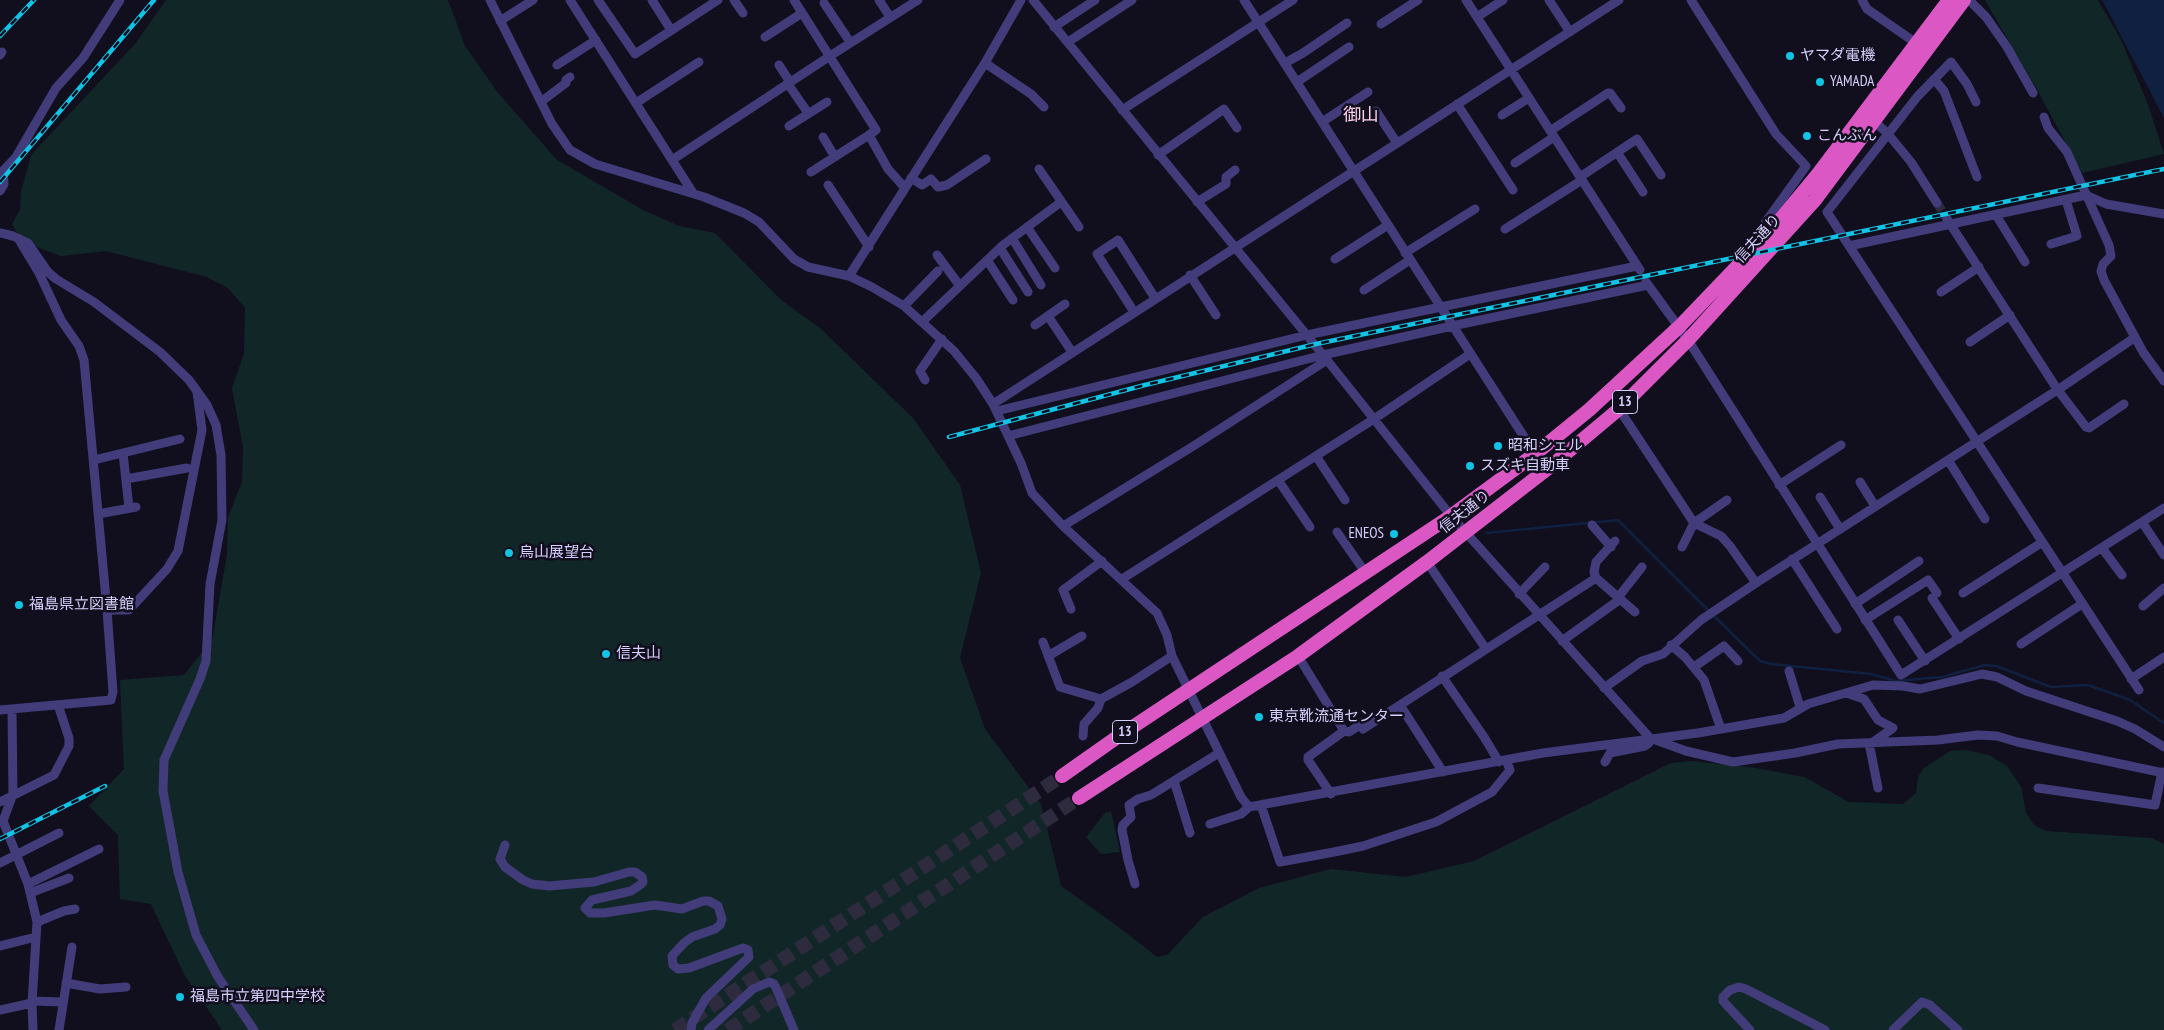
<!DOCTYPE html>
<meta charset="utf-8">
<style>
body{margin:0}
canvas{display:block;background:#110e1e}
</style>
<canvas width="2164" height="1030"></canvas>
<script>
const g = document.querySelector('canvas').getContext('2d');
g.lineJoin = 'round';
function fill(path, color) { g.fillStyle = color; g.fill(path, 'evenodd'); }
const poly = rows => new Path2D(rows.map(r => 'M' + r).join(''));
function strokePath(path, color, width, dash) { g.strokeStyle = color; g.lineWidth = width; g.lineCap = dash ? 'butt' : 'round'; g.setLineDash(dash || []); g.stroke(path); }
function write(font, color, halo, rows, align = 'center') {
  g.font = font + ' "PT Sans Narrow","Noto Sans JP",sans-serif'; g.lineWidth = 5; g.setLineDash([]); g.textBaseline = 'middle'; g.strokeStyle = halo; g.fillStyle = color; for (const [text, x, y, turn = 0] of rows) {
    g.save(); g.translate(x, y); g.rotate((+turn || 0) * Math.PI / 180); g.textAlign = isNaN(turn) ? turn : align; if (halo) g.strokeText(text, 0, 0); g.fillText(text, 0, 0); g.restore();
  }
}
const green = poly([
 [166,0,448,0,465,46,498,93,557,160,643,210,679,226,715,233,781,300,820,328,913,418,960,485,981,573,960,658,985,729,1041,804,1061,886,1116,925,1157,957,1167,955,1203,917,1259,888,1331,869,1406,877,1474,861,1671,763,1693,761,1756,768,1804,777,1849,802,1903,804,1916,793,1918,777,1924,768,1950,751,1966,750,1989,755,2007,766,2021,787,2026,813,2034,825,2046,831,2151,838,2164,844,2164,1030,222,1030,185,976,151,904,120,899,118,835,89,806,124,769,120,680,184,675,212,640,227,555,228,517,242,482,243,447,232,388,244,354,245,308,228,288,207,277,106,251,61,256,37,247,16,231,12,224,20,210,21,192,31,155,135,44],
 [1985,0,2098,0,2121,40,2147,102,2164,154,2082,173,2039,93],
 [1111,811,1120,852,1101,854,1086,837,1105,813]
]);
const water = poly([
 [2102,0,2164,0,2164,118,2106,7]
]);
const stream = poly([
 [1486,533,1618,520,1709,611],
 [1713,615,1760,661,1771,664,1871,674,1896,681,1942,677,1985,665,1996,666,2051,687,2088,685,2130,700,2164,723]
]);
const minorTunnel = poly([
 [1937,203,1947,219]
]);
const trunkTunnel = poly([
 [675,1030,1062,776],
 [728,1030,1079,798]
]);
const minor = poly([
 [490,0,552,124,570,150,595,164,704,197,744,213,759,222,794,259,808,267,849,276,872,287,904,306,954,351,976,378,993,404,1021,463,1032,493,1063,526,1157,613,1167,635,1172,656,1241,797,1249,807],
 [570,0,693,193],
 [598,0,635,54,718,0],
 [652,0,671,30],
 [734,0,743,13],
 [794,0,876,130,869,135,888,169,905,188],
 [879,0,890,17],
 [1033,0,1323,355,1451,516,1650,738,1686,751,1733,762,1795,753,1838,744,1938,740,1978,735,1997,736,2017,742,2164,773],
 [1244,0,1535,454],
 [1466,0,1640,270],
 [1549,0,1570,32],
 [1691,0,1776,134,1806,166,1765,223,1770,232],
 [1862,0,1867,9,1916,43],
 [1969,0,1986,17,2007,47,2033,93],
 [824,3,850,42],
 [1477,17,1503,0],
 [500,21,533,0],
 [1381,24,1418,0],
 [1054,27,1095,0],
 [765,37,802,13],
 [1068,42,1132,0],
 [0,55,2,52],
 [985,63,1031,94,1044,107],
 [1285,63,1303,53,1347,23],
 [557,65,596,40],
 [779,65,790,82],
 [1934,79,1944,91,1977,177],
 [1297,82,1349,47],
 [788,84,808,113],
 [542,101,566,83,566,80,570,77],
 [1976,102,1967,84,1951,62,1917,97,1827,212,2139,690],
 [636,103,699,62],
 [1457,104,1513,190],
 [1122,110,1293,0],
 [1376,111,1397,143],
 [1502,115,1529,98],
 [1870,117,1888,134,1911,162,1937,203],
 [2044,117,2048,128,2067,152,2109,245,2111,256,2103,264,2101,271,2104,280,2143,352,2164,381],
 [1322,122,1368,92],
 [789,126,827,102],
 [1550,131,1608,93,1610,93,1621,108],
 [823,137,835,157],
 [1617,152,1643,192],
 [1158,155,1224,109,1237,128],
 [672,160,830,56,918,0],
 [1515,163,1554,137],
 [1039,169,1079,227],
 [811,172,869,135],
 [1580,177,1637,139,1661,175],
 [911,178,922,185,931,179,938,187,947,185,986,159],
 [828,185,869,247],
 [0,191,4,184,3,171,16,157,56,88,83,58,120,0],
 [1197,202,1226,184,1226,177,1235,170],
 [1996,215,2025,262],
 [1947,219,2057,389,2086,427,2089,428,2124,404],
 [1027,227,1055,268],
 [1505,229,1582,180],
 [0,233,13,236,28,243,48,272,56,279,94,302,160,352,189,380,207,405,216,425,221,455,222,520,210,584,206,661,200,679,164,760,163,791,178,872,196,935,218,977,254,1030],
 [1012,238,1041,285],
 [2051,244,2077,236,2066,200],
 [1849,246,2086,195,2106,204,2164,214],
 [1000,248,1028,292],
 [1405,253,1475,209],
 [937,255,960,286],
 [1335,259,1388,225],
 [987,260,1013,300],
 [1190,275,1216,315],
 [849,276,985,63,1021,0],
 [1646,282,1688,340,1901,675,2164,508],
 [1364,290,1410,260],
 [1941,292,1979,267],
 [904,306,938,271],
 [1134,312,1097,254,1118,240,1155,298],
 [1048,316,1072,352],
 [922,322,1003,245,1061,202],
 [1035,325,1065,304],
 [1970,342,2010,315],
 [925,380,920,371,942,339],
 [993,404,1619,0],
 [1619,409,1694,523,1682,547],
 [997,411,1307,335,1637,266],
 [1008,436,1323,355,1452,326,1648,285],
 [123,453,129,508],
 [1316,456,1345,500],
 [94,460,180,439],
 [1948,460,1985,519],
 [126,479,187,468],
 [1278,480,1310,527],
 [1860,482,1875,506],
 [1779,485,1841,445],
 [1820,497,1840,529],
 [98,514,136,507],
 [2142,522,2164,555],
 [1694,523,1721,536,1730,546,1756,583],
 [1694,523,1727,500],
 [1592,525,1611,547],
 [1063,526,1195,445,1327,360],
 [1337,532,1365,572],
 [1615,541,1596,562,1594,572,1596,578,1635,612],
 [2102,548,2122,575],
 [1792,559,1837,629],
 [1427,562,1486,649],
 [1122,579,1374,419,1470,354],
 [1963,593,2041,543],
 [1519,594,1545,567],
 [1932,598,1959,639],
 [1855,604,1919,561],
 [2143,606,2164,588],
 [1071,609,1063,590,1102,561],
 [107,610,129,610,167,569,178,551,202,430,197,392],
 [1865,620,1928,580,1937,593],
 [1898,620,1925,661],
 [1562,641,1619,600,1620,595,1642,567],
 [1043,642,1060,687,1101,699,1132,682,1172,656],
 [2021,644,2082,604],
 [1671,645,1685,657,1704,680,1721,729],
 [1048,656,1082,636],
 [1298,656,1344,731],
 [1694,667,1724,646,1738,661],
 [1789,671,1800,707],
 [1442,676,1484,737,1499,762],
 [2131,679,2164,657],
 [1604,688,1642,661,1663,654,1701,620,1756,583,2062,387,2134,338],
 [1846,693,1864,699,1878,720,1893,728,1872,743],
 [1400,705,1443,772],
 [12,709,13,794,3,821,28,884,37,922,32,1003,33,1030],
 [0,710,111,700,113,692,107,610,84,360,79,346,61,320,39,273,18,238],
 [1083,736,1084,724,1098,708,1101,699],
 [1869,743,1878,788],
 [1605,762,1610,753,1645,746,1649,743,1650,738],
 [1174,781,1190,833],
 [2038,788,2155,805,2162,772],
 [1331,794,1308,760,1308,757,1344,731,1349,732,1360,725,1363,729,1596,578],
 [0,802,54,775,69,746,69,738,58,705],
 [1261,805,1280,862,1334,852,1363,846,1436,822,1492,792,1510,770,1506,760],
 [1210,824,1241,814,1249,807,1543,753,1698,733,1784,718,1808,704,1873,685,1903,686,1920,689,1982,674,1997,677,2026,691,2117,721,2135,729,2164,747],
 [505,845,500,859,505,867,523,880,532,884,549,886,594,882,629,872,635,872,642,877,643,882,640,885,631,891,592,900,585,908,590,913,604,913,655,905,682,909,703,901,709,901,718,906,722,919,720,925,715,929,692,937,684,943,672,956,673,965,678,969,689,968,743,948,748,950,749,957,706,998,692,1023,691,1030],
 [0,863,59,833],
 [28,884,99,849],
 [1135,884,1128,860,1122,830,1123,825,1131,817,1129,805,1138,799,1151,795,1219,753],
 [30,893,69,878],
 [37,922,64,911,75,909],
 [0,946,36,937],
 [66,983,100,989,126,987],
 [32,1001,63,1002],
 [0,1010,32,1003],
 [59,1030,72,947],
 [708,1030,753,989,769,982,774,984,776,988,794,1030],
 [1750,1030,1723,1001,1723,997,1730,990,1739,987,1746,989,1825,1030],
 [1893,1030,1922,1002,1930,1005,1958,1030]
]);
const trunk = poly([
 [1062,776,1116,738,1451,516,1535,454,1589,410,1679,327,1770,232,1818,174,1949,0],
 [1079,798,1298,656,1427,562,1551,466,1619,409,1688,340,1815,200,1964,0]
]);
const rail = poly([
 [0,36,34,0],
 [0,182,154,0],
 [949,437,1145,385,1316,344,2164,169],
 [0,839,105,786]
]);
const markers = [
 [1790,56,5,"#11c4e5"],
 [1820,82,5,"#11c4e5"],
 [1807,136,5,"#11c4e5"],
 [1498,446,5,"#11c4e5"],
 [1470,466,5,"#11c4e5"],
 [1394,534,5,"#11c4e5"],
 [509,553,5,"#11c4e5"],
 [19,605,5,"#11c4e5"],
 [606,654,5,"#11c4e5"],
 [1259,717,5,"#11c4e5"],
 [180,997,5,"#11c4e5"]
];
const shields = [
 [1625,402,25],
 [1125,732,25]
];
const shieldNames = [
 ["13",1625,402],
 ["13",1125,732]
];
const poiNames = [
 ["ヤマダ電機",1800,56],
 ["YAMADA",1830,82],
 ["こんぶん",1817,136],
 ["昭和シェル",1508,446],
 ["スズキ自動車",1480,466],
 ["ENEOS",1384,534,"right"],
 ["烏山展望台",519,553],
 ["福島県立図書館",29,605],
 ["信夫山",616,654],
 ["東京靴流通センター",1269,717],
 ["福島市立第四中学校",190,997]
];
const streetNames = [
 ["信夫通り",1758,239,-48],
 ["信夫通り",1465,512,-38]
];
const quarterNames = [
 ["御山",1361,116]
];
fill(green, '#112727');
fill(water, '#102040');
strokePath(stream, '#102040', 2.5);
strokePath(minorTunnel, '#2f2b3f', 9, [9, 4.5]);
strokePath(trunkTunnel, '#2f2b3f', 14, [14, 7]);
strokePath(minor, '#423c7a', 9);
strokePath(trunk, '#db58c4', 14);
strokePath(rail, '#11c4e5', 4.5);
strokePath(rail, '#110e1e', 2.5, [8]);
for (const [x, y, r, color] of markers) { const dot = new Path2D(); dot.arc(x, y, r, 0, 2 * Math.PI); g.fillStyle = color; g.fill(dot); strokePath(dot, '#110e1e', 2); }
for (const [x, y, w] of shields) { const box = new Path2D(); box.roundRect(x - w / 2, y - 11.5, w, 23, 4); g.fillStyle = '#110e1e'; g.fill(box); strokePath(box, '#d6cefb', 1); }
write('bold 14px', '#d6cefb', null, shieldNames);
write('15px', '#d6cefb', '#110e1e', poiNames, 'left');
write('15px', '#d6cefb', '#110e1e', streetNames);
write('18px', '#fcd0e9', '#110e1e', quarterNames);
</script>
